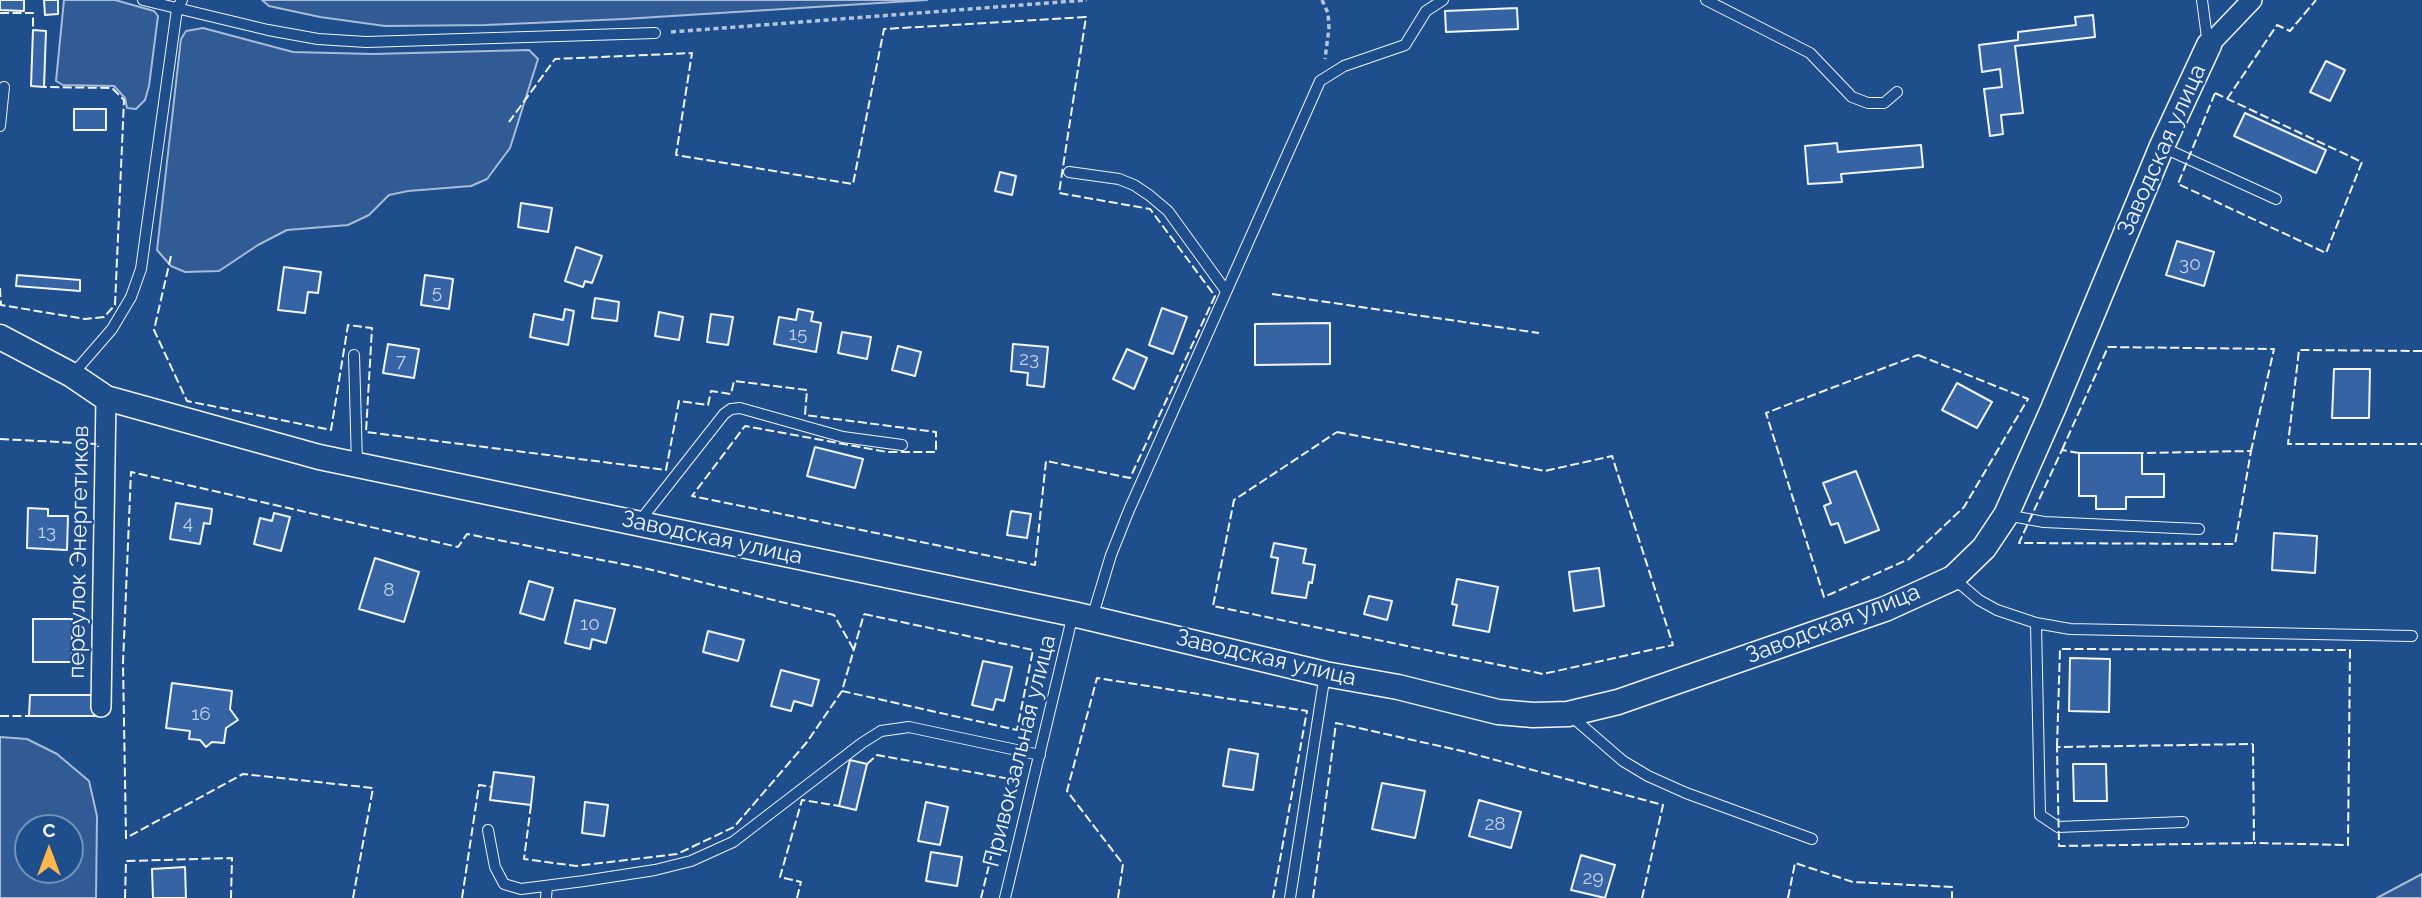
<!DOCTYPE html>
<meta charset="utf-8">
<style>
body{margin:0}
#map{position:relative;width:2422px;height:898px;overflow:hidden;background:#1f4e8c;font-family:Raleway,sans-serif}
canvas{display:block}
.north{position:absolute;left:14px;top:814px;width:70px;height:70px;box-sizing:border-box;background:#1f4e8c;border:2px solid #7391ba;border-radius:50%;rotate:0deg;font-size:19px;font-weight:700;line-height:28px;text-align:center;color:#f2f6ff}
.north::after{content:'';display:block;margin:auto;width:24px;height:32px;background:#ffb74d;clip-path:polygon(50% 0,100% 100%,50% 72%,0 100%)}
</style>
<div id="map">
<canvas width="2422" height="898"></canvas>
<div class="north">С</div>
</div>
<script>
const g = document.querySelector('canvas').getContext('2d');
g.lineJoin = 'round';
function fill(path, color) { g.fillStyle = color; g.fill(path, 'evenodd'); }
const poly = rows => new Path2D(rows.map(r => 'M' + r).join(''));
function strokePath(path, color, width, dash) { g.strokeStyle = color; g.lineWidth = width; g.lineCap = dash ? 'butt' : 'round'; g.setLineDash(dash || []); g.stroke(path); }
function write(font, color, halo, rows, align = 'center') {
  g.font = font + ' Raleway,sans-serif'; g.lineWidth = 5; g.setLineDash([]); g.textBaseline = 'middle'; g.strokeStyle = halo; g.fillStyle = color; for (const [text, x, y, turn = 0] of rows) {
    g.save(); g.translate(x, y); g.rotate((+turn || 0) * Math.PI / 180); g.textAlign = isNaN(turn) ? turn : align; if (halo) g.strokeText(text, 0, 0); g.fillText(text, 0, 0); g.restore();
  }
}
const built = poly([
 [64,0,115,0,154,11,158,16,149,86,145,100,136,109,127,108,125,98,114,86,63,85,56,81,64,0],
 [262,0,927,0,624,19,486,25,385,26,320,17,269,6,262,0],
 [203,28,293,52,373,54,529,50,538,59,510,148,487,179,471,186,408,191,389,195,369,215,348,225,287,230,258,245,219,271,185,272,171,266,157,250,181,39,186,31,203,28],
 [0,737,27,739,57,754,89,781,97,816,96,898,0,898,0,737],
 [28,828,70,828,70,870,28,870,28,828],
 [2422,874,2422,898,2377,898,2422,874]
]);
const building = poly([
 [0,0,24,0,24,11,0,10,0,0],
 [44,0,58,0,58,14,45,15,44,0],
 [1517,8,1518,29,1446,32,1445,11,1517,8],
 [2093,15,2095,37,2015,46,2023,113,2001,115,2003,134,1990,136,1984,89,2002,87,2000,69,1982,72,1979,45,2018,40,2018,32,2076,25,2075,17,2093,15],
 [33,30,46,31,44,87,31,86,33,30],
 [2326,61,2345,70,2330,101,2310,92,2326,61],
 [74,109,106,109,106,130,74,130,74,109],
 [2245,113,2326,150,2316,173,2234,136,2245,113],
 [1837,143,1838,152,1921,145,1923,167,1841,174,1842,182,1808,184,1805,146,1837,143],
 [1000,172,1016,176,1012,195,995,191,1000,172],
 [521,203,552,208,548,232,518,227,521,203],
 [2177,241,2214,252,2204,286,2166,275,2177,241],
 [576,247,602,256,592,283,585,281,583,287,565,281,576,247],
 [284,267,321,272,318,293,308,292,305,313,278,310,284,267],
 [17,275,80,280,80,291,16,286,17,275],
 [425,275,453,279,449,309,421,305,425,275],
 [595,298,619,302,617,321,592,318,595,298],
 [1162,308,1187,317,1173,354,1149,345,1162,308],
 [565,309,574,311,568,345,530,337,534,314,563,320,565,309],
 [798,309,813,312,811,321,821,323,816,352,774,344,779,317,796,320,798,309],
 [659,312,683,317,679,340,655,336,659,312],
 [711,314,733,317,728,345,707,342,711,314],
 [1330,323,1330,364,1255,365,1255,324,1330,323],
 [842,332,871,337,867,359,838,353,842,332],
 [388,344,419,349,414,378,383,373,388,344],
 [1013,344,1048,347,1044,387,1027,385,1028,373,1011,371,1013,344],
 [898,346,921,352,915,376,892,370,898,346],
 [1127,349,1147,358,1134,389,1113,379,1127,349],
 [2334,369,2370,369,2369,418,2332,418,2334,369],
 [1957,383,1992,402,1977,428,1942,410,1957,383],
 [815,447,863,459,855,488,807,476,815,447],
 [2079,453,2142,453,2142,474,2164,474,2164,497,2126,497,2126,509,2096,509,2096,496,2079,496,2079,453],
 [1856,471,1879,530,1845,543,1838,523,1831,525,1824,506,1831,503,1823,483,1856,471],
 [176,503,212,509,210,524,204,523,200,544,170,539,176,503],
 [28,508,48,509,48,516,68,516,67,550,27,548,28,508],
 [1011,511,1031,514,1027,538,1007,535,1011,511],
 [274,513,290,517,281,551,254,544,260,518,272,521,274,513],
 [2274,533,2317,536,2315,573,2272,570,2274,533],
 [1274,543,1306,549,1303,563,1315,565,1312,583,1309,582,1306,598,1272,593,1278,558,1271,557,1274,543],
 [375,558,419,572,404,622,359,609,375,558],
 [1599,568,1604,606,1574,611,1569,572,1599,568],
 [1457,579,1498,587,1489,632,1453,625,1457,605,1452,604,1457,579],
 [529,581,553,588,544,620,520,613,529,581],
 [1369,596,1392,601,1387,620,1364,614,1369,596],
 [575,600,615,609,606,643,592,639,590,649,565,643,575,600],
 [33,619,72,619,72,662,33,662,33,619],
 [708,631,744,640,738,661,703,652,708,631],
 [2070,658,2110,659,2109,712,2069,711,2070,658],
 [983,661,1012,667,1004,701,996,699,993,710,972,705,983,661],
 [781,670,819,680,812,706,794,701,791,711,771,706,781,670],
 [172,683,232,691,230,709,238,720,226,728,224,743,212,742,206,747,200,740,189,739,190,731,166,728,172,683],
 [30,695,97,695,96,716,29,716,30,695],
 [1229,749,1258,754,1253,790,1223,786,1229,749],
 [850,760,867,764,856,810,839,806,850,760],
 [2073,764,2106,764,2107,801,2074,801,2073,764],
 [494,772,534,777,531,805,490,800,494,772],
 [1382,783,1425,791,1415,838,1372,829,1382,783],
 [1479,800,1521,812,1511,848,1469,836,1479,800],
 [585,802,608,805,604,836,582,833,585,802],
 [926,802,948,807,940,845,918,841,926,802],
 [931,852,962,857,957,886,926,881,931,852],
 [1581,855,1615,865,1605,898,1571,890,1581,855],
 [185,867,186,898,153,898,152,869,185,867]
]);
const path = poly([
 [1322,0,1328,13,1329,28,1325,59],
 [671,32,1087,0]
]);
const service = poly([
 [143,0,268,30,318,39,366,42,655,33],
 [1706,0,1810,53,1852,97,1868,103,1884,103,1897,92],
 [2202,0,2208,45],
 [0,126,4,87],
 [2162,147,2276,199],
 [1069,172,1119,179,1134,185,1149,195,1168,211,1226,291],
 [354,355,357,464],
 [72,375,112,329,131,297,141,269,177,9,182,0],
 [2006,515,2044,522,2199,529],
 [639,522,724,414,731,409,740,408,843,437,902,445],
 [1953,578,1979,600,1997,610,2036,623,2070,629,2412,636],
 [1092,618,1111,555,1129,510,1320,81,1344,66,1405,45,1426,11,1443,0],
 [2036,623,2040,815,2058,827,2183,822],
 [1571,716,1623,761,1648,776,1686,793,1812,839],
 [488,830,495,867,504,884,521,889,584,881,655,870,691,861,733,842,862,743,881,731,909,727,1040,755],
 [546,898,547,886],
 [1005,898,1073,614],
 [1290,898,1325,674]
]);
const minor = poly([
 [2209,45,2252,0],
 [101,707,106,398]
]);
const tertiary = poly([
 [0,337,72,375,106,398,319,457,1073,614,1325,674,1398,687,1498,712,1533,715,1568,714,1618,702,1885,609,1953,578,1984,548,2006,515,2053,409,2162,146,2209,45]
]);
const fence = poly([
 [0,13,33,13,33,30],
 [2215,93,2362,162,2326,253,2178,184,2215,93],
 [2227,99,2277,25,2290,31,2316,0],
 [171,256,154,330,187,401,331,430,348,325,372,328,366,432,666,470,679,401,708,405,711,391,731,394,734,381,807,390,805,415,936,432,936,452,887,452,745,426,692,496,1035,565,1046,461,1130,478,1215,296,1150,209,1059,193,1086,17,884,29,853,184,676,155,692,53,555,59,509,122],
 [0,288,1,305,85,319,104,317,115,305,124,100,112,88,44,87],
 [1272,294,1539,333],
 [2422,351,2299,350,2288,444,2422,444],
 [1918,355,2028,399,1964,507,1909,559,1824,597,1766,413,1918,355],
 [1337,432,1545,471,1612,456,1673,645,1543,674,1213,606,1234,500,1337,432],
 [0,439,98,444,98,447],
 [2062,450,2108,347,2274,349,2251,451],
 [2079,453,2062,450,2019,543,2235,544,2251,451,2142,453],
 [864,614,1033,650,1017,730,842,691,864,614],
 [0,716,29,716],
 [2253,744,2254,843,2059,846,2057,747,2253,744],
 [2057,747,2060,649,2350,650,2348,845,2254,843],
 [867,764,877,755,1010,779,981,898],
 [531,805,524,859,576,866,677,854,734,827,807,742,842,691],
 [125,898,126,861,232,858,231,898],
 [353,898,373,788,243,774,126,838,123,663,131,472,458,547,467,534,648,569,834,615,854,650],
 [462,898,479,785,492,787],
 [797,898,801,882,780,877,802,800,839,806],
 [1118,898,1123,864,1067,791,1097,678,1307,711,1273,898],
 [1313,898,1336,723,1462,751,1663,805,1642,898],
 [1788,898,1795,863,1853,882,1952,887,1952,898]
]);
const numberNames = [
 ["30",2190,264],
 ["5",437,292],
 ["15",798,334],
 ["23",1029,359],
 ["7",401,361],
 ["4",188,523],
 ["13",47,532],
 ["8",389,590],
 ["10",590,624],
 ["16",201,714],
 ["28",1495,824],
 ["29",1593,878]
];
const streetNames = [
 ["Заводская улица",2162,150,-66],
 ["Заводская улица",712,538,12],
 ["переулок Энергетиков",79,552,-89],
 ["Заводская улица",1833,624,-21],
 ["Заводская улица",1266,658,13],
 ["Привокзальная улица",1020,751,-76]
];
fill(built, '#305b95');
strokePath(built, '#a8bbd7', 2);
fill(building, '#3563a3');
strokePath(building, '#f2f6ff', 2);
strokePath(service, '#f2f6ff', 12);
strokePath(minor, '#f2f6ff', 22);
strokePath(tertiary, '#f2f6ff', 27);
strokePath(path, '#b3c4dc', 3.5, [5, 3.5]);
strokePath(service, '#1f4e8c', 10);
strokePath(minor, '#1f4e8c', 19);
strokePath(tertiary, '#1f4e8c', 24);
strokePath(fence, '#f2f6ff', 2, [9, 3.5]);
write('19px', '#c3d1e8', null, numberNames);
write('23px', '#f2f6ff', '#1f4e8c', streetNames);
</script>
